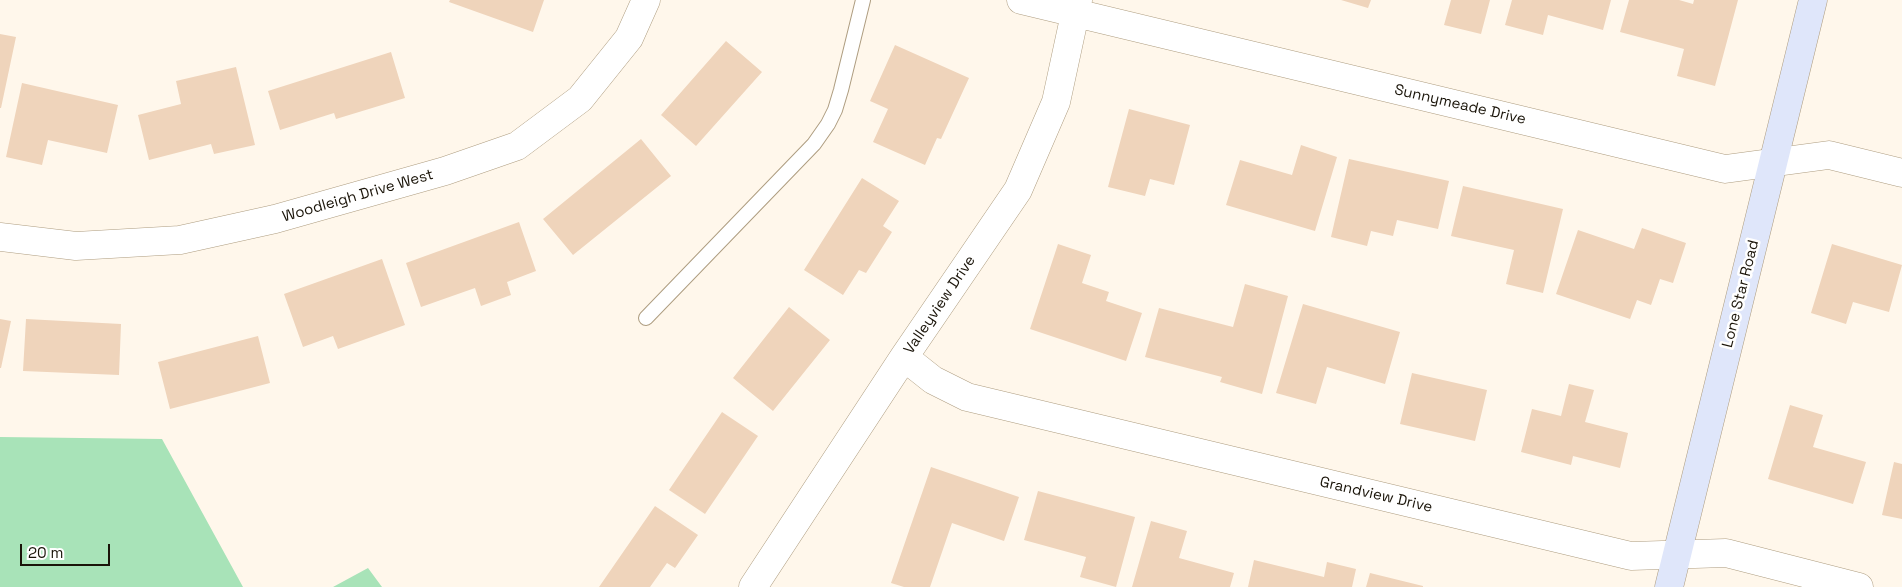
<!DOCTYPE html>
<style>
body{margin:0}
#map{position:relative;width:1902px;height:587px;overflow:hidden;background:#fff7eb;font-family:"Space Grotesk",sans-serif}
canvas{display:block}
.scale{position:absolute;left:20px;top:544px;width:90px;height:22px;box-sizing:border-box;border:2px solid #1a1409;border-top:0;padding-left:6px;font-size:15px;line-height:18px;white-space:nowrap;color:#1a1409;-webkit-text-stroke:4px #fff;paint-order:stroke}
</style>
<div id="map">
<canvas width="1902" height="587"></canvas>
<div class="scale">20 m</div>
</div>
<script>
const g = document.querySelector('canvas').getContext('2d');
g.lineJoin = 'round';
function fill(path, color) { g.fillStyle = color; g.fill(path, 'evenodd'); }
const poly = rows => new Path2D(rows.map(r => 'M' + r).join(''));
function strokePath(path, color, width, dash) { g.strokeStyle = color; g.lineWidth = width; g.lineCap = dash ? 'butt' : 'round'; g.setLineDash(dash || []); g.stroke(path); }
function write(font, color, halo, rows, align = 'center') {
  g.font = font + ' "Space Grotesk",sans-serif'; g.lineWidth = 5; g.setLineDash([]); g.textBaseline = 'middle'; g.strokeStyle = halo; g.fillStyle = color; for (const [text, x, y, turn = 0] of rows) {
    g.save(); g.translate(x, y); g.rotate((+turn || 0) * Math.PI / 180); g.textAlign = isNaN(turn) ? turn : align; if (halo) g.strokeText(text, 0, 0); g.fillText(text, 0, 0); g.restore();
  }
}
const green = poly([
 [0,437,162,439,243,587,0,587],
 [368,568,382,587,333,587]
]);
const building = poly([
 [450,0,544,0,533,32,449,2],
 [1341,0,1371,0,1368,8],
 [1451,0,1490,0,1481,34,1444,25],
 [1512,0,1611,0,1603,30,1548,15,1543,35,1505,25],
 [1629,0,1679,0,1693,4,1694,0,1738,0,1715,86,1677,76,1684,49,1620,32],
 [0,34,16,37,1,108,0,108],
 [726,41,762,72,696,146,661,115],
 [895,45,969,78,941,139,937,138,925,165,873,142,888,109,870,101],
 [391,52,405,98,336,119,334,113,280,130,268,91],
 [236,67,255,145,214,154,211,144,149,160,138,115,181,104,176,81],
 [22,83,118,105,107,153,48,140,42,165,6,157],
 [1129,109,1190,125,1174,185,1150,179,1145,196,1108,187],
 [641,139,671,176,573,255,543,219],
 [1301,145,1337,157,1315,231,1226,205,1240,160,1292,175],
 [1349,159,1449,181,1438,229,1397,220,1393,236,1371,231,1367,246,1331,237],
 [862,178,899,201,883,226,892,232,866,273,859,270,843,295,804,270],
 [1463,186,1563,209,1543,293,1506,284,1514,250,1451,236],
 [519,222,536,271,507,282,511,295,481,306,475,288,421,307,406,263],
 [1642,228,1686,243,1673,283,1660,279,1651,305,1637,300,1630,319,1556,294,1578,230,1634,249],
 [1058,244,1091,255,1082,283,1109,292,1106,301,1142,313,1126,361,1030,329],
 [1832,244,1902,265,1889,312,1853,302,1846,324,1811,313],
 [382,259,405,325,338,349,333,336,303,347,284,294],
 [1245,284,1288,296,1262,394,1220,382,1222,377,1145,357,1159,308,1233,327],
 [1303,304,1400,332,1385,384,1327,367,1316,404,1276,393],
 [789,307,830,340,773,411,733,378],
 [0,319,11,321,1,368,0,368],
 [26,319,121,324,119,375,23,371],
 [258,336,270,383,170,409,158,362],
 [1412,373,1487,390,1475,441,1400,424],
 [1569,384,1594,390,1585,422,1628,433,1620,468,1573,456,1571,465,1521,452,1532,409,1561,416],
 [1790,405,1823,415,1813,447,1866,462,1853,504,1768,479],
 [722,412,758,436,705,514,669,490],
 [1894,462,1902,464,1902,519,1882,515],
 [931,467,1019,497,1004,541,952,523,930,587,904,587,891,583],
 [1038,491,1135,517,1116,587,1080,577,1086,557,1024,540],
 [655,506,698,535,675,568,667,563,650,587,599,587],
 [1151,521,1187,531,1179,558,1234,573,1230,587,1132,587],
 [1254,560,1324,577,1327,562,1356,569,1352,587,1248,587],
 [1370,573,1423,586,1423,587,1366,587]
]);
const lane = poly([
 [646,318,814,144,828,124,835,110,841,90,863,0]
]);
const street = poly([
 [1021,0,1725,169,1829,155,1902,173],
 [0,237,76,246,180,240,275,219,445,171,517,146,580,99,629,38,646,0],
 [904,357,933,380,967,397,1631,556,1726,553,1859,587],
 [753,587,904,357,1018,190,1056,102,1078,0]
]);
const secondary = poly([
 [1669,587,1813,0]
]);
const streetNames = [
 ["Sunnymeade Drive",1460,105,13],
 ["Woodleigh Drive West",358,196,-16],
 ["Lone Star Road",1741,294,-76],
 ["Valleyview Drive",940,305,-56],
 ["Grandview Drive",1376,495,13]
];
fill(green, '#a8e3b8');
fill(building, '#efd4bb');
strokePath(lane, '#ae9d80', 16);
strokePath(street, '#ae9d80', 29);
strokePath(secondary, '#ae9d80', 29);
strokePath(lane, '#fff', 14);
strokePath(street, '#fff', 28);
strokePath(secondary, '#dfe6fa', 28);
write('15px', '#1a1409', '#fff', streetNames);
</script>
